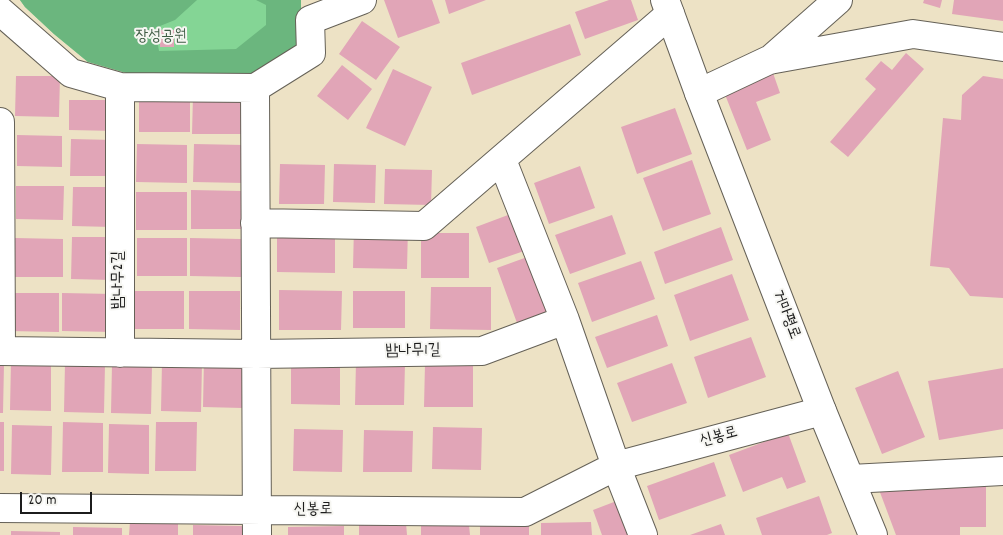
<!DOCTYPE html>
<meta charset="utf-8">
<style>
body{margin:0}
#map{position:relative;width:1003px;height:535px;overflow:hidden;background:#ede2c5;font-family:Dekko,sans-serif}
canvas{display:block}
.scale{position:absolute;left:20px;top:492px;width:72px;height:22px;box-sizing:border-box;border:2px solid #1c1c1c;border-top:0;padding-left:6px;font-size:15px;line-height:18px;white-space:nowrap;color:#1c1c1c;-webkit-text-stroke:4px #f6f6f2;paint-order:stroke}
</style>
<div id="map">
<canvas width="1003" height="535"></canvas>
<div class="scale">20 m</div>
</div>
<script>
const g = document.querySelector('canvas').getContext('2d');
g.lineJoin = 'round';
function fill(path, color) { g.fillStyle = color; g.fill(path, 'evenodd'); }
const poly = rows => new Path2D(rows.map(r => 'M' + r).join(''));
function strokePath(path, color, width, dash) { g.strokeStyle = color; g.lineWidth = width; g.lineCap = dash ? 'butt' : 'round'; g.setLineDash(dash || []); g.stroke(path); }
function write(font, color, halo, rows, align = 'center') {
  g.font = font + ' Dekko,"Poor Story",sans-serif'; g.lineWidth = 4; g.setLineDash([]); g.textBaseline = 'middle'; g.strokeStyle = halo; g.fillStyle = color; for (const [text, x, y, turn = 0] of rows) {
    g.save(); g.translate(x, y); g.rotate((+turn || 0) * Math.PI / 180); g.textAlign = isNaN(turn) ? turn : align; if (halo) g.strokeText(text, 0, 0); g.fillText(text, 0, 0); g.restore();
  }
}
const green = poly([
 [20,0,301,0,301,44,88,62,54,34,25,7]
]);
const forest = poly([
 [20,0,197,0,175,20,155,28,159,51,236,49,266,25,266,5,256,0,301,0,301,44,252,75,133,75,88,62,54,34,25,7]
]);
const building = poly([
 [384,0,432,0,440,23,398,38],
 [445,0,486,0,449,14],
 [609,0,631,0,638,20,585,39,575,12],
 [924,0,942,0,940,8,923,3],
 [954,0,1003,0,1003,21,952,14],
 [362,21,400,47,376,80,339,54],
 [570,24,581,55,472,95,461,63],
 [160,30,174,30,174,47,160,47],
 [906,53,924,69,848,157,830,142,876,89,865,79,881,61,892,70],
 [342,65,372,89,348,120,317,96],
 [393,69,432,87,405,146,366,128],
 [773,73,780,93,756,102,771,140,747,150,724,92],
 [16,76,60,76,59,117,15,116],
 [983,76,1003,79,1003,298,970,296,949,268,930,266,943,118,961,120,962,95],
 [139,94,190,94,190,132,139,132],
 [193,96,243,96,243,134,192,134],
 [69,100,117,100,117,131,69,130],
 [675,108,692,154,637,174,621,127],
 [17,135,62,136,62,167,17,166],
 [71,139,114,140,113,176,70,176],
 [137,144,187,145,187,183,136,182],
 [194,144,244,145,244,183,193,182],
 [692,160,711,214,663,231,643,178],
 [280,164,325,165,324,204,279,204],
 [334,164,376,165,375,203,333,202],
 [580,166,595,208,549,224,534,183],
 [385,169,432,170,431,205,384,204],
 [16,186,64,186,63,220,16,219],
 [73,187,113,187,112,227,72,226],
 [191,190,242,191,241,229,191,229],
 [136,192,187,192,187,230,136,230],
 [516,212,530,249,489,263,476,227],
 [612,215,626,254,570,274,555,235],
 [354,226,408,227,407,269,353,268],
 [721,227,733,260,665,284,654,252],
 [277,228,335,228,335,273,277,272],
 [421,233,469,233,469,278,421,278],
 [72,237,112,237,112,280,71,279],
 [15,238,63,239,63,277,15,277],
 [137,238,187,238,187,276,137,276],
 [190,238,241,239,241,277,190,276],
 [530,256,550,311,517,323,497,268],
 [641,261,655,299,592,322,578,283],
 [732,274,749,320,690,341,674,295],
 [431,287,491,287,491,330,430,329],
 [279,290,342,291,341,330,279,330],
 [134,291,184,291,184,329,134,329],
 [189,291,240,291,240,330,189,329],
 [353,291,405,291,405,328,353,328],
 [9,293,59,293,59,332,8,331],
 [62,293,113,294,113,332,62,331],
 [657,315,668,346,607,368,595,337],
 [751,337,766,377,708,398,694,357],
 [204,358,244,359,243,408,203,407],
 [11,361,51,362,51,411,10,410],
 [162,362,202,363,201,412,161,411],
 [291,362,340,363,340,405,291,404],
 [356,362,405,363,404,405,355,405],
 [65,363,105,364,104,413,64,412],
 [672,363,687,403,632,422,617,383],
 [0,364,4,364,3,413,0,413],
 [112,364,152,365,151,414,111,413],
 [425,364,473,365,473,407,424,407],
 [1003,368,1003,429,939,440,928,381],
 [898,371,925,437,882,454,855,388],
 [0,422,4,422,4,471,0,471],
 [63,422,103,423,103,472,62,472],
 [156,422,197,422,196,471,155,471],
 [109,424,149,425,149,474,108,473],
 [12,425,52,426,51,475,11,474],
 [433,427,482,428,481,470,432,469],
 [294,429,343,430,342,472,293,471],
 [364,430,413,431,412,472,363,472],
 [788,433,806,482,787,489,782,477,743,492,729,455],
 [714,462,726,496,659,520,647,486],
 [986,478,986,527,960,527,960,535,896,535,878,487],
 [819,496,832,533,827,535,762,535,756,518],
 [627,497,640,535,602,535,593,510],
 [130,521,178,522,178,535,129,535],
 [591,522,592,535,541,535,541,523],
 [359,523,406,523,407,535,359,535],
 [480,524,529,524,529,535,480,535],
 [721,524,725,535,690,535],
 [193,525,242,526,242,535,193,535],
 [469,525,470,535,421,535,421,526],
 [344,526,344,535,288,535,288,527],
 [73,527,122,528,122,535,73,535],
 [11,531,60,532,60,535,11,535]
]);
const minor = poly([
 [0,11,71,73,120,87,255,88],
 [770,60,838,0],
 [699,93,769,60,913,34,1003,47],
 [0,122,1,351],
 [502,160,565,320,616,466,643,535],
 [255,223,424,226,670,14],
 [0,351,256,354,482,351,565,320],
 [120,353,120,87],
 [851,479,1003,471],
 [0,508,525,512,616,466,822,411],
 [257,535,255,88,311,53,310,20,362,0]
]);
const major = poly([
 [665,0,699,93,822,411,873,535]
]);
const parkNames = [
 ["장성공원",161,38]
];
const streetNames = [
 ["밤나무2길",120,280,-90],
 ["거마평로",785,315,69],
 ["밤나무1길",413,352,-1],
 ["신봉로",719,438,-15],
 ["신봉로",313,511]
];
fill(green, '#84d595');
fill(forest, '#6bb67e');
fill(building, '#e1a5b7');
strokePath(minor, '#656157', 30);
strokePath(major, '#656157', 30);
strokePath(minor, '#fff', 28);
strokePath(major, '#fff', 28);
write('16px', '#405d46', '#f6f6f2', parkNames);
write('16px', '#1c1c1c', '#f6f6f2', streetNames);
</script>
